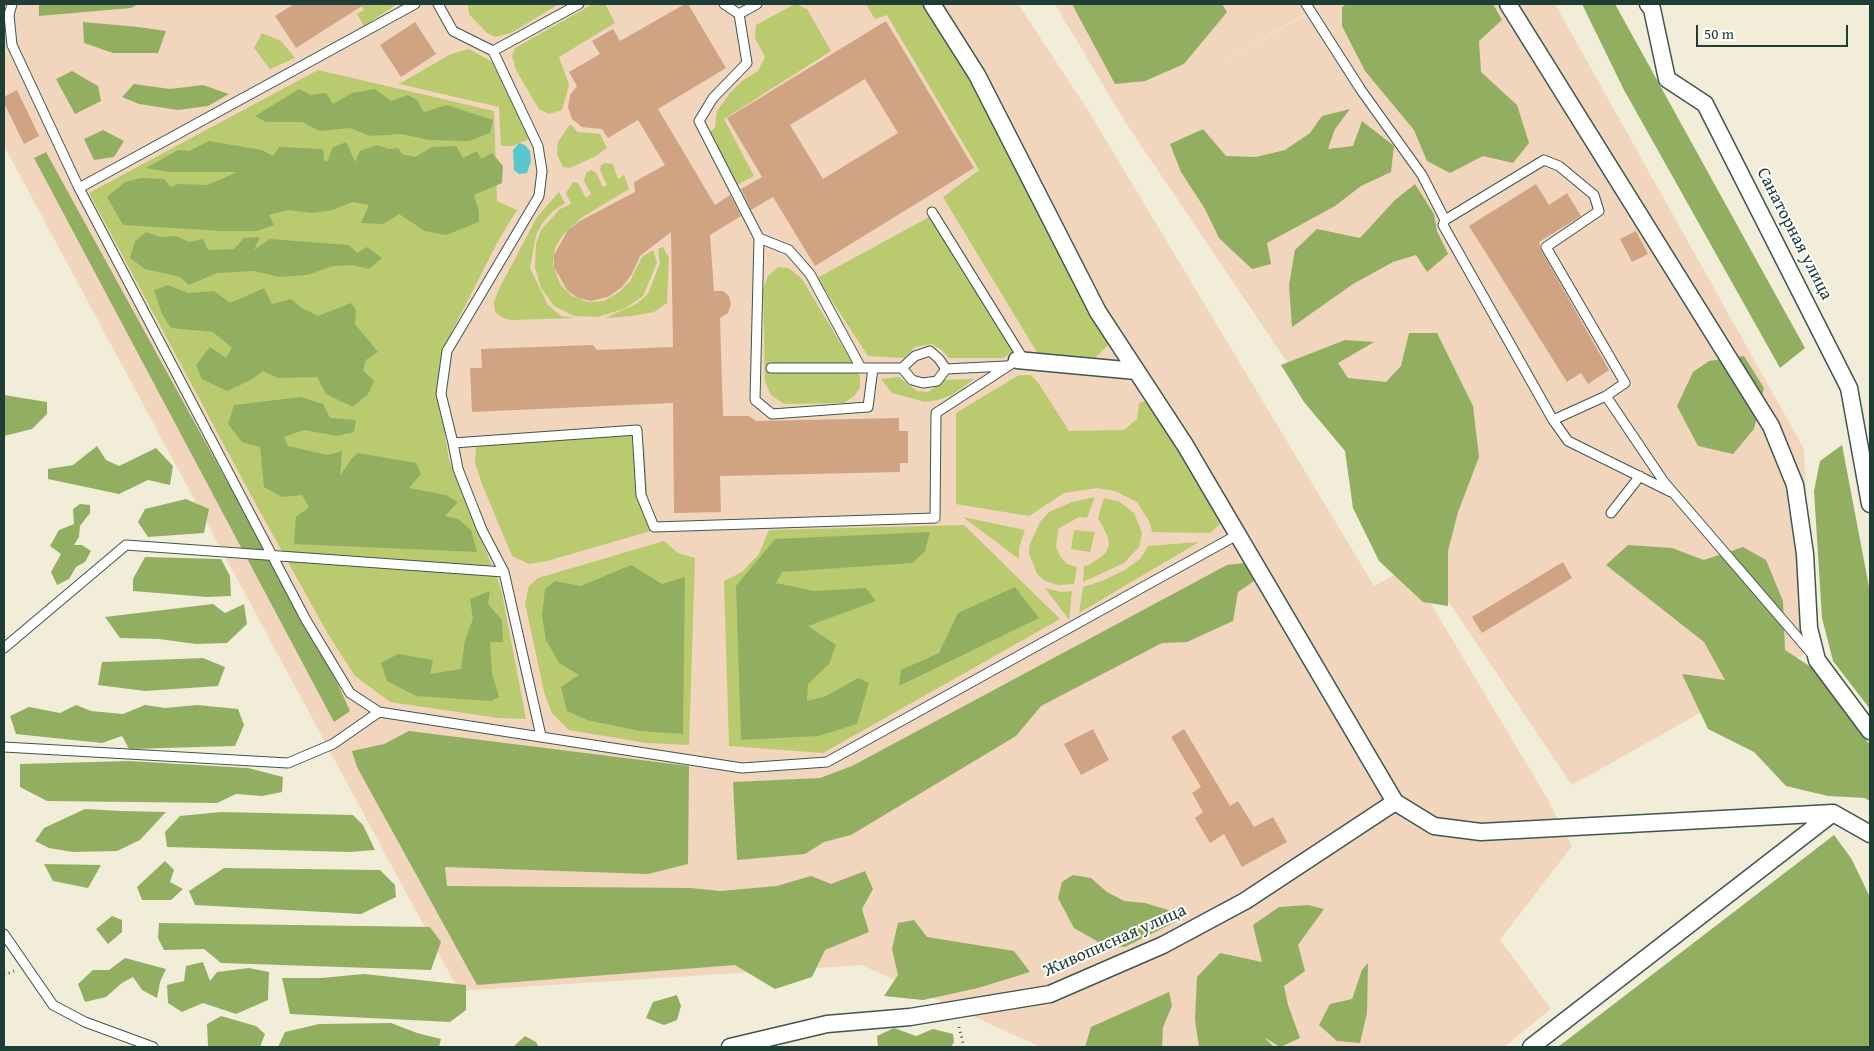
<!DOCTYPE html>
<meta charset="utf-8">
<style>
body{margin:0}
#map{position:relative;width:1874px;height:1051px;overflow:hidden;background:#f2edd9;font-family:"Gentium Book Plus",serif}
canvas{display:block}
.frame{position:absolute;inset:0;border:5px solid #1f3d34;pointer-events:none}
.scale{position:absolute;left:1696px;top:25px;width:152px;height:22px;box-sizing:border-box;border:2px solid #1f3d34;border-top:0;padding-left:6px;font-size:15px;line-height:18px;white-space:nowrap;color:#1f3d34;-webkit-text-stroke:4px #fff;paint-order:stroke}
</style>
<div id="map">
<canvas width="1874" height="1051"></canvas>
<div class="frame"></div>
<div class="scale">50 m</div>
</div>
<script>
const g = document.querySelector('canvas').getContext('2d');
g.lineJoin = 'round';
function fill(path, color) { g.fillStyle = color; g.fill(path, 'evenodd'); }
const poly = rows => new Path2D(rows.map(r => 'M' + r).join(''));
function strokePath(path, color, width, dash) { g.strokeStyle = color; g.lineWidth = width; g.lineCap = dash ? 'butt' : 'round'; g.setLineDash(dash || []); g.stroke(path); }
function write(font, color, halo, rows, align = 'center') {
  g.font = font + ' "Gentium Book Plus",serif'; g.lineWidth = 4; g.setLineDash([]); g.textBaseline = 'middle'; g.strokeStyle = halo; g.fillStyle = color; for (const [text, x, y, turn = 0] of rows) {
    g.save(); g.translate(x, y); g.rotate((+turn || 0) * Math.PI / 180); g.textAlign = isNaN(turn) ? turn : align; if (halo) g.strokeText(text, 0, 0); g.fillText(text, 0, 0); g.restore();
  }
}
const built = poly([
 [4,4,1018,4,1086,107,1374,586,1409,567,1547,798,1572,846,1500,940,1551,1009,1504,1047,1040,1047,862,965,459,991,4,146],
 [1055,4,1322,4,1204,74,1324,4,1555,4,1804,449,1812,650,1572,785,1124,120]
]);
const green = poly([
 [360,4,397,4,364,26,357,14,364,10],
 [468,4,559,4,511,33,495,37,487,33,469,14],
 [593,4,605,4,615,23,559,57,569,85,562,110,549,114,539,109,516,70,512,56,515,48],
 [795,4,807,9,831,51,724,119,754,176,737,185,710,132,715,128,717,111,730,93,742,81,758,71,765,57,755,38,756,25],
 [866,4,922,4,982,98,1111,342,1095,358,1038,354,943,197,979,170,887,15,875,19],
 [262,33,281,41,295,58,270,69,254,48],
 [469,49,492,62,530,139,512,146,501,146,499,107,399,84,451,54],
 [318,70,494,111,497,201,517,210,498,241,443,349,439,399,449,460,501,588,526,719,498,718,390,702,355,676,328,634,253,499,89,193],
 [570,124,578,132,600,134,607,148,596,156,570,168,563,167,557,154,558,142],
 [605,163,613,164,618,179,624,175,629,189,581,218,563,235,555,248,553,264,560,284,572,296,587,302,604,301,619,292,630,281,642,257,653,250,657,263,643,296,626,308,598,317,574,316,554,306,541,288,535,267,536,244,541,230,560,209,571,204,566,193,573,182,578,183,586,198,591,194,584,181,586,173,591,170,596,173,603,187,607,185,600,170,601,165],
 [559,192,565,203,553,211,543,222,536,235,530,268,548,305,561,316,575,318,511,320,503,318,495,312,494,302,498,291,537,217],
 [931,216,1014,351,1003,358,949,358,942,350,932,344,915,347,905,358,868,356,817,278],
 [663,247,669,258,667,303,654,312,632,316,605,318,636,304,648,294,660,263,658,249],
 [778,267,789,268,802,279,860,376,860,388,854,396,844,403,784,404,771,395,765,381,763,289,768,276],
 [1019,375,1031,375,1039,384,1069,431,1124,430,1137,419,1139,403,1150,400,1221,523,1210,533,1152,532,1150,523,1137,502,1115,491,1097,488,1064,493,1029,516,956,504,956,413],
 [899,377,917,391,928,392,945,380,974,379,952,395,938,400,925,402,892,393,881,379],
 [632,436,644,445,648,505,654,530,547,561,529,564,512,556,482,484,475,463,476,448,489,437],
 [1095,497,1087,518,1079,517,1058,529,1056,547,1060,556,1067,564,1077,567,1074,584,1058,585,1045,581,1037,574,1029,553,1030,544,1040,522,1049,512,1072,502],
 [1104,498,1120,502,1134,513,1142,533,1139,547,1124,563,1083,582,1084,566,1089,565,1101,557,1106,552,1109,545,1108,537,1098,518],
 [963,517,1025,530,1019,548,1019,559],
 [964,525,1060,619,823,753,729,746,724,581,742,572,759,554,769,530],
 [1074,530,1095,532,1090,552,1071,549],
 [664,541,678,553,695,558,689,745,647,743,569,730,552,713,544,692,525,603,529,586,538,578],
 [1199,542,1079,613,1083,587,1102,581,1125,570,1141,558,1148,546],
 [1045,588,1062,592,1072,591,1069,620]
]);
const forest = poly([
 [39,4,138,4,131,8,39,16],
 [1072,4,1222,4,1227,12,1184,64,1145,81,1115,84],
 [1347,4,1493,4,1502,20,1479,41,1481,72,1517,105,1529,143,1513,163,1483,156,1450,173,1427,161,1414,130,1365,71,1342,26,1342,7],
 [1582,4,1615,4,1805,348,1780,368,1624,90],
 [83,22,138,27,166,31,158,53,113,53,84,43],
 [72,71,98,86,101,101,75,114,56,79],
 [134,84,170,89,203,85,229,94,208,106,178,110,139,104,122,97],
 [299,89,311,95,326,93,333,104,352,93,375,89,391,101,408,95,417,100,424,112,447,105,493,120,490,133,469,141,429,140,401,134,370,136,350,128,320,131,302,122,266,122,255,116],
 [1350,109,1335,129,1328,149,1353,146,1362,121,1394,146,1391,172,1361,186,1335,206,1267,243,1271,264,1252,269,1219,238,1205,209,1181,172,1170,144,1203,129,1226,156,1256,157,1285,150,1310,133,1322,116],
 [103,130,124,141,114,157,94,160,84,139],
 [209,141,262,150,273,156,279,147,323,149,324,160,328,161,332,148,346,142,355,162,360,151,377,145,389,149,398,148,402,154,415,157,432,147,456,146,463,158,477,151,481,159,492,153,503,166,502,183,474,195,479,211,479,222,446,235,425,231,399,214,383,224,361,223,369,205,352,202,333,210,313,213,288,210,269,215,274,225,257,231,223,231,123,225,107,197,125,182,141,178,164,179,171,187,178,184,208,185,237,172,170,172,146,168,178,150,189,151],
 [46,152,336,680,350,711,334,722,34,158],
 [1415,184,1434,214,1437,231,1448,254,1427,272,1416,255,1393,262,1353,284,1292,327,1289,285,1295,250,1317,229,1360,238,1395,200],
 [146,232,161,237,176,236,189,242,203,239,208,250,234,249,244,238,260,237,254,250,270,239,349,245,357,253,367,247,382,258,369,269,353,265,333,266,307,275,279,277,254,271,217,273,189,285,180,277,145,269,130,258,135,241],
 [168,285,188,293,214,291,230,303,264,288,272,304,291,299,302,308,318,316,351,303,356,310,355,324,378,352,366,360,363,370,374,381,368,394,353,407,326,394,317,377,278,378,263,371,251,380,227,391,202,379,196,365,210,347,226,358,232,348,213,332,171,328,162,314,154,290],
 [1409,333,1437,333,1473,406,1479,457,1458,512,1448,551,1448,606,1423,602,1379,561,1353,508,1345,451,1304,402,1281,365,1345,340,1374,342,1338,363,1348,378,1386,382,1401,366],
 [1744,356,1764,388,1754,429,1733,454,1698,446,1677,406,1693,372,1709,361],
 [4,395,47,402,47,414,32,429,4,436],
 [301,397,323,404,330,418,356,420,354,432,338,436,304,430,284,437,288,446,327,455,342,451,340,476,352,458,358,453,416,463,421,474,409,488,446,495,458,502,445,516,458,519,471,530,477,552,294,544,296,517,309,507,302,495,282,497,264,487,260,447,242,442,228,424,234,405],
 [1842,445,1870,592,1870,709,1833,661,1822,618,1814,491,1820,461],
 [97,446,106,460,119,466,156,448,173,466,170,485,148,480,119,494,48,479,48,469,73,465],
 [186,499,209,509,204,533,148,537,138,522,145,509],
 [80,504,90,505,90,513,80,526,79,537,74,545,82,545,91,551,85,562,76,567,69,579,57,585,51,572,61,554,50,546,59,530,74,524,73,509],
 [930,532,925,551,912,563,782,572,776,583,814,591,866,588,876,601,808,626,836,645,829,664,808,684,807,701,826,696,858,678,869,683,857,724,818,736,741,740,736,586,775,539],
 [1628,545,1672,548,1704,560,1743,547,1766,560,1783,601,1785,650,1817,671,1870,745,1870,801,1865,798,1828,796,1786,786,1754,752,1708,729,1682,674,1725,680,1704,642,1606,565],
 [145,557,221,559,230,576,231,596,207,597,133,591,133,579],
 [1245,563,1254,581,1238,592,1233,621,1187,642,1162,643,1041,706,1016,736,851,835,824,842,805,854,737,860,733,782,820,778,852,766,1227,565],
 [631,565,662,584,685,577,683,734,639,731,587,720,567,711,561,687,579,675,559,663,546,640,542,616,545,589,555,581,581,586],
 [1015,587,1039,618,899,686,901,670,939,653,958,613],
 [490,591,488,604,502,620,503,642,490,642,492,673,499,697,491,701,416,696,387,681,381,663,398,654,433,660,430,674,461,669,465,640,473,619,470,599],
 [213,604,225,613,244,604,247,624,227,643,196,644,159,639,120,638,105,617],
 [203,658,225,667,218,686,145,691,98,685,102,662],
 [76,705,91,711,123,714,145,705,165,708,197,705,238,709,244,725,235,746,129,749,122,736,102,743,16,734,10,716,29,707,60,713],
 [409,731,689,766,688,864,648,874,445,867,447,886,691,888,720,891,777,886,811,876,831,884,865,871,873,889,862,909,869,932,825,950,812,977,775,989,735,965,477,985,357,767,352,751,384,744],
 [129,761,248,768,283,777,282,792,262,796,236,794,217,803,47,801,20,787,20,764],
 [85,809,121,811,166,812,140,840,117,851,73,852,49,848,35,841,44,828],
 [221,812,353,815,363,825,375,850,349,852,167,847,165,832,180,816],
 [1834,835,1851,858,1870,897,1870,1047,1558,1047],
 [165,861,174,870,170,882,183,889,171,900,142,900,137,887],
 [44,864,101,865,88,888,53,881],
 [224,868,380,870,395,885,396,897,361,914,195,905,189,891],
 [1073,875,1091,878,1107,892,1124,901,1145,903,1168,910,1175,922,1125,947,1102,944,1074,928,1058,898,1062,882],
 [1308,905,1324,909,1298,945,1305,971,1284,986,1288,1005,1300,1038,1280,1047,1264,1037,1274,1047,1199,1047,1195,1020,1197,977,1220,953,1262,962,1253,925,1279,907],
 [112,916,122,920,122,932,108,944,96,929],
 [914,920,927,937,1014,951,1030,972,978,988,923,1000,884,996,898,975,892,949,898,923],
 [159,923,430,927,441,942,431,970,221,963,204,949,164,950,158,938],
 [125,958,166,969,160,982,157,998,142,990,133,977,122,983,106,997,85,1002,78,984,93,970,109,970],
 [203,962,210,981,217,972,249,968,269,972,268,1000,236,1014,203,1003,182,1012,168,1003,167,985,184,981,186,966],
 [1368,963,1367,1013,1360,1043,1337,1041,1319,1025,1330,1004,1352,999,1362,970],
 [364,974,466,985,466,1010,450,1022,290,1014,282,978,321,978],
 [1169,992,1172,1006,1163,1027,1162,1047,1085,1047,1091,1027],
 [677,995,681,1006,677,1020,664,1025,646,1018,653,1002],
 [221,1016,256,1026,265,1034,260,1047,208,1046,207,1024],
 [391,1023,417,1033,441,1039,439,1047,278,1047,285,1032,319,1024],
 [894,1028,916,1036,933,1029,953,1034,954,1042,951,1047,878,1047,877,1036],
 [525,1036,536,1042,539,1047,513,1047]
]);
const water = poly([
 [519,143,525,145,530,151,531,161,527,173,519,174,514,170,513,150]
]);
const building = poly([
 [294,4,365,4,296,48,275,16],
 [685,4,688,4,726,68,658,109,715,205,730,195,741,216,710,235,714,291,723,291,729,296,731,304,728,313,720,318,723,416,749,416,756,421,899,418,899,431,908,431,908,463,900,463,900,472,720,476,721,512,674,513,673,403,472,412,470,368,482,368,481,349,593,345,597,350,673,347,671,232,640,256,632,274,622,287,608,297,591,301,578,298,567,290,554,267,554,255,568,230,580,221,635,192,634,182,665,165,638,120,608,138,602,129,582,127,572,119,568,107,570,95,577,86,569,72,600,54,592,41,613,29,620,41],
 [886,21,974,168,815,266,773,197,751,210,741,189,762,177,727,118],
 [865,79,898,133,823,179,790,125],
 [415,22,436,54,401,77,380,45],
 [17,90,39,136,24,144,4,103,4,97],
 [1536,184,1549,205,1567,193,1581,216,1539,242,1541,250,1609,370,1588,384,1581,373,1567,382,1469,226],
 [1636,231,1648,254,1632,262,1620,239],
 [1563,562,1572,578,1482,633,1472,617],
 [1093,729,1109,760,1081,775,1064,744],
 [1184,729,1214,779,1203,786,1214,779,1230,806,1238,801,1254,827,1273,817,1287,842,1242,867,1224,834,1210,843,1195,818,1203,812,1192,793,1201,787,1171,737]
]);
const path = poly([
 [4,975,14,971],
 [959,1027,964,1047]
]);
const lane = poly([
 [12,4,9,15,12,45,79,188],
 [415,4,79,188,306,620,350,693,379,712,742,768,827,762,1237,535],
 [438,4,453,31,493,51,538,146,542,171,539,196,447,351,441,394,453,443,637,430,641,495,654,527,935,518,936,413,1022,357,932,212],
 [724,4,739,14,747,63,713,98,699,121,759,238,755,400,772,414,868,407,873,368],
 [1306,4,1361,90,1422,175,1445,220],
 [739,14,757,4],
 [493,51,579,4],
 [759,238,789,250,810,274,861,368],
 [771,368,902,368,915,356,930,351,939,359,946,369,937,381,923,383,912,380,902,368],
 [946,369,1006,366],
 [1606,396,1553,420,1443,225,1445,220,1544,160,1559,166,1594,195,1599,211,1546,247,1625,383,1606,396,1664,482,1812,654],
 [1553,420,1568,441,1671,492],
 [453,443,458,469,482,530,504,572,541,736],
 [1611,513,1640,476],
 [4,648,126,545,504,572],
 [4,747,288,763,333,744,379,712],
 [4,934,53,1005,85,1022,153,1047]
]);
const street = poly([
 [932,4,977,75,1098,312,1185,445,1395,802,1434,826,1481,832,1833,813,1870,834],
 [1508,4,1771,426,1795,485,1805,554,1809,628,1817,660,1870,731],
 [1648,4,1652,9,1667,79,1705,104,1849,388,1870,504],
 [1017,360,1136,371],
 [730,1047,827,1024,910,1017,1050,994,1163,945,1245,901,1395,802],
 [1531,1047,1833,813]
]);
const streetNames = [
 ["Санаторная улица",1794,234,63],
 ["Живописная улица",1115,941,-24]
];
fill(built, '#f1d5bd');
fill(green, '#b9cb6e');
fill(forest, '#92af61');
fill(water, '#59c7ce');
fill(building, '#d0a483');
strokePath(lane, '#3f574d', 11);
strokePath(street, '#3f574d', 19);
strokePath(path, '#3f574d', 3, [1, 4]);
strokePath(lane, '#fff', 9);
strokePath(street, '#fff', 16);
write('18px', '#1f3d34', '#fff', streetNames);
</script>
